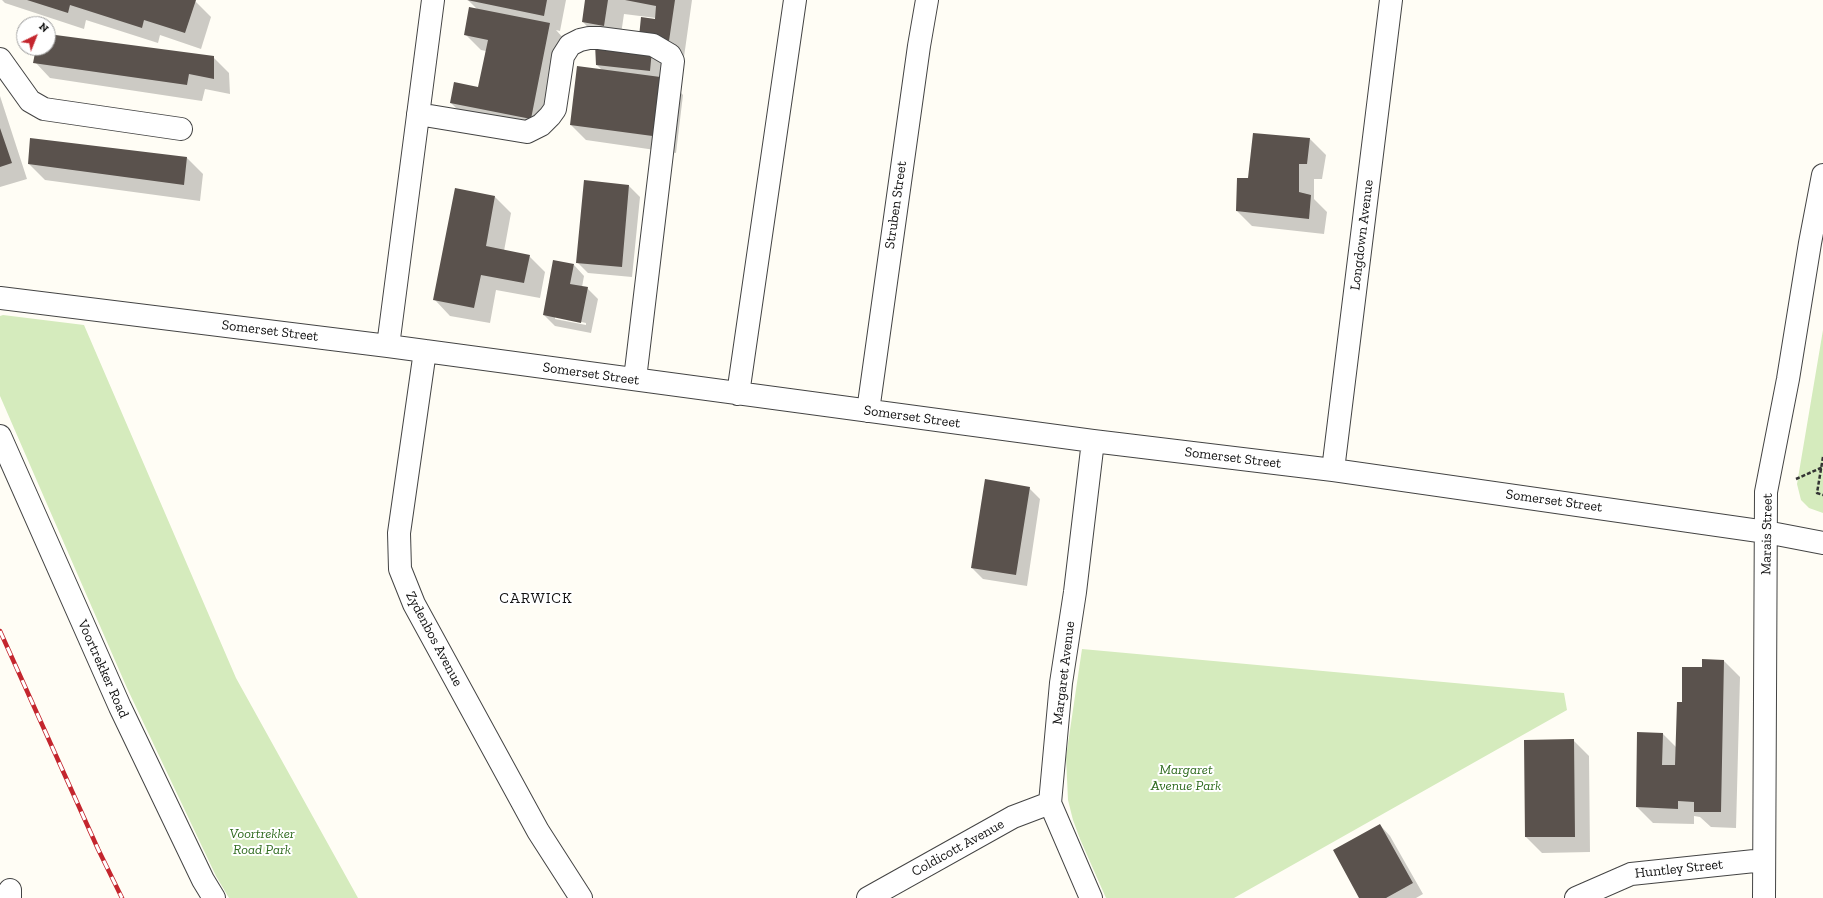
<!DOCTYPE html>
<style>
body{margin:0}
#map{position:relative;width:1823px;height:898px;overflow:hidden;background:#fffdf5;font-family:"Zilla Slab",serif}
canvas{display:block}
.north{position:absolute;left:16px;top:16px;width:40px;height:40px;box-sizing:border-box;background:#fff;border:1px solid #a0a0a0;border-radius:50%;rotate:43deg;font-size:11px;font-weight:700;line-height:16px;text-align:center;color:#111}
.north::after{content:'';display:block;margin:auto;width:14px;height:18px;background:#c4262e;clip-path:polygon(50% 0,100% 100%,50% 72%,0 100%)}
</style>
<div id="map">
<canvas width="1823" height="898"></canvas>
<div class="north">N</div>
</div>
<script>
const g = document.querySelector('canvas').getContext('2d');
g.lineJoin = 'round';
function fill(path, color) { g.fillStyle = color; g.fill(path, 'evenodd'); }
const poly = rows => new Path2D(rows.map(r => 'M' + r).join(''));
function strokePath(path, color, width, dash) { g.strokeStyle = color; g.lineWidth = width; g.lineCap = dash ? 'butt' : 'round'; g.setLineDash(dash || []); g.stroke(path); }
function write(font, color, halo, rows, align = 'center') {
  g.font = font + ' "Zilla Slab",serif'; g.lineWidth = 4; g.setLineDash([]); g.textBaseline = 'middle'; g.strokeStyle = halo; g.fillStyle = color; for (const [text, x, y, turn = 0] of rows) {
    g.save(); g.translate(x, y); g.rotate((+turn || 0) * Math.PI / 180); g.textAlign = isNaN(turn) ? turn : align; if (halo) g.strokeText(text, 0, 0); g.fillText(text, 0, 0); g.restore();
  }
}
const green = poly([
 [3,315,84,325,236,678,358,898,229,898,216,876,127,688,0,396,0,316],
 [1823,330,1823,513,1809,508,1801,500,1797,484],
 [1082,649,1564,693,1567,710,1234,898,1106,898,1080,839,1073,820,1068,800,1066,757]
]);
const shadow = poly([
 [2,0,192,0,195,1,211,17,201,49,160,35,158,43,86,20,84,29,5,3],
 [468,0,566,0,560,31,556,30,565,40,547,135,467,119,451,103,479,88,486,51,481,50,465,34,477,9],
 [586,0,692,0,684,57,652,52,662,62,668,79,683,95,676,153,586,140,571,125,603,71,597,65,656,18,624,14,620,41,598,38,583,22],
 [48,35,213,57,229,73,230,94,205,89,202,101,50,78,35,62,37,48,48,48],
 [0,96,27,179,0,187],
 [1310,139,1326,155,1322,179,1314,179,1314,199,1327,212,1324,234,1252,226,1237,211,1249,178],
 [187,158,203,174,200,201,45,180,29,164],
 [585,181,629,186,640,197,632,277,588,273,577,262],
 [456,190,495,197,511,213,504,251,529,256,545,272,540,298,496,290,490,323,450,316,435,300],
 [574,265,584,276,582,287,587,288,598,299,591,333,555,326,544,315],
 [555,316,586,323,586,325,555,319],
 [1029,488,1040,499,1027,586,983,579,972,568],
 [1724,661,1740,677,1736,828,1711,827,1700,817,1694,816,1694,824,1653,823,1637,807,1638,733,1663,734,1677,748,1683,703,1703,669],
 [1573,740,1589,756,1590,852,1542,853,1526,837],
 [1380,825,1390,836,1423,894,1416,898,1361,898]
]);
const building = poly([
 [27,0,196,0,185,33,144,20,142,28,70,5,68,13],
 [467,0,547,0,544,16],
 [585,0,608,0,604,26,582,22],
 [625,0,675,0,669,41,639,37,641,17,655,19,656,6],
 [469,7,550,23,531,119,450,103,454,82,478,87,488,40,464,35],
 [48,34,214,56,214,79,189,74,187,85,33,63,36,48,48,48],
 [595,44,652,50,650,71,596,65],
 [577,66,668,78,660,137,570,125],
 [0,128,12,163,0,167],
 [1253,133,1310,138,1307,164,1299,164,1299,192,1311,195,1309,219,1236,211,1237,178,1248,178],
 [30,138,187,157,184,185,28,164],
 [584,180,629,185,622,267,576,263],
 [455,188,495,196,486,246,530,255,524,283,481,275,474,308,433,300],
 [553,260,574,264,570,284,588,287,581,323,543,315],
 [985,479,1030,487,1016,575,971,568],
 [1702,659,1724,660,1721,812,1694,812,1694,802,1678,801,1678,809,1636,807,1637,732,1663,733,1662,765,1675,765,1677,702,1682,702,1682,667,1702,667],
 [1574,739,1575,837,1525,837,1524,740],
 [1380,824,1413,883,1386,898,1359,898,1333,850]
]);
const path = poly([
 [1823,457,1817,493,1823,495],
 [1796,479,1823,467]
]);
const minor = poly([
 [0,59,30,101,44,109,181,129],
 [418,114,527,132,541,125,550,116,555,109,563,56,570,45,580,40,589,38,599,38,653,45,670,55,673,61,635,379],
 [0,298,388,346,1093,441,1333,470,1766,532,1823,543],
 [388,346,433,0],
 [425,351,399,533,400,569,414,604,538,831,581,898],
 [738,394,795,0],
 [868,411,919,46,927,0],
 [0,436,120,707,203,880,214,898],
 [1333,470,1391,0],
 [10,898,10,890],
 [868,898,1013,817,1050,803],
 [1091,898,1050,803,1061,683,1075,592,1093,441],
 [1576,898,1631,874,1764,860],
 [1764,898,1766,492,1788,379,1810,243,1823,175]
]);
const rail = poly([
 [0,631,98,849,122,898]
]);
const streetNames = [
 ["Struben Street",896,205,-82],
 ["Longdown Avenue",1362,235,-83],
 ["Somerset Street",270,331,7],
 ["Somerset Street",591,374,8],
 ["Somerset Street",912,417,8],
 ["Somerset Street",1233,458,7],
 ["Somerset Street",1554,501,8],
 ["Marais Street",1767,534,-89],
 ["Zydenbos Avenue",434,639,62],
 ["Voortrekker Road",103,669,66],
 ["Margaret Avenue",1064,673,-83],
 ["Coldicott Avenue",958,848,-29],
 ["Huntley Street",1679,869,-6]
];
const parkNames = [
 ["Margaret",1186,770],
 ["Avenue Park",1186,786],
 ["Voortrekker",262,834],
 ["Road Park",262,850]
];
const neighbourhoodNames = [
 ["CARWICK",536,599]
];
fill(green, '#d5ebbd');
fill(shadow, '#0003');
fill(building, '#5a524d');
strokePath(minor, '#444', 24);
strokePath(path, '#333', 2.5, [4, 2]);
strokePath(minor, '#fff', 22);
strokePath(rail, '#c4262e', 4.5);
strokePath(rail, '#fff', 3, [9]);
write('14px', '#111', '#fff', streetNames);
write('italic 14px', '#2f6b1f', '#fff', parkNames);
g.letterSpacing = '1px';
write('15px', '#111', '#fff', neighbourhoodNames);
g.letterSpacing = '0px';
</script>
